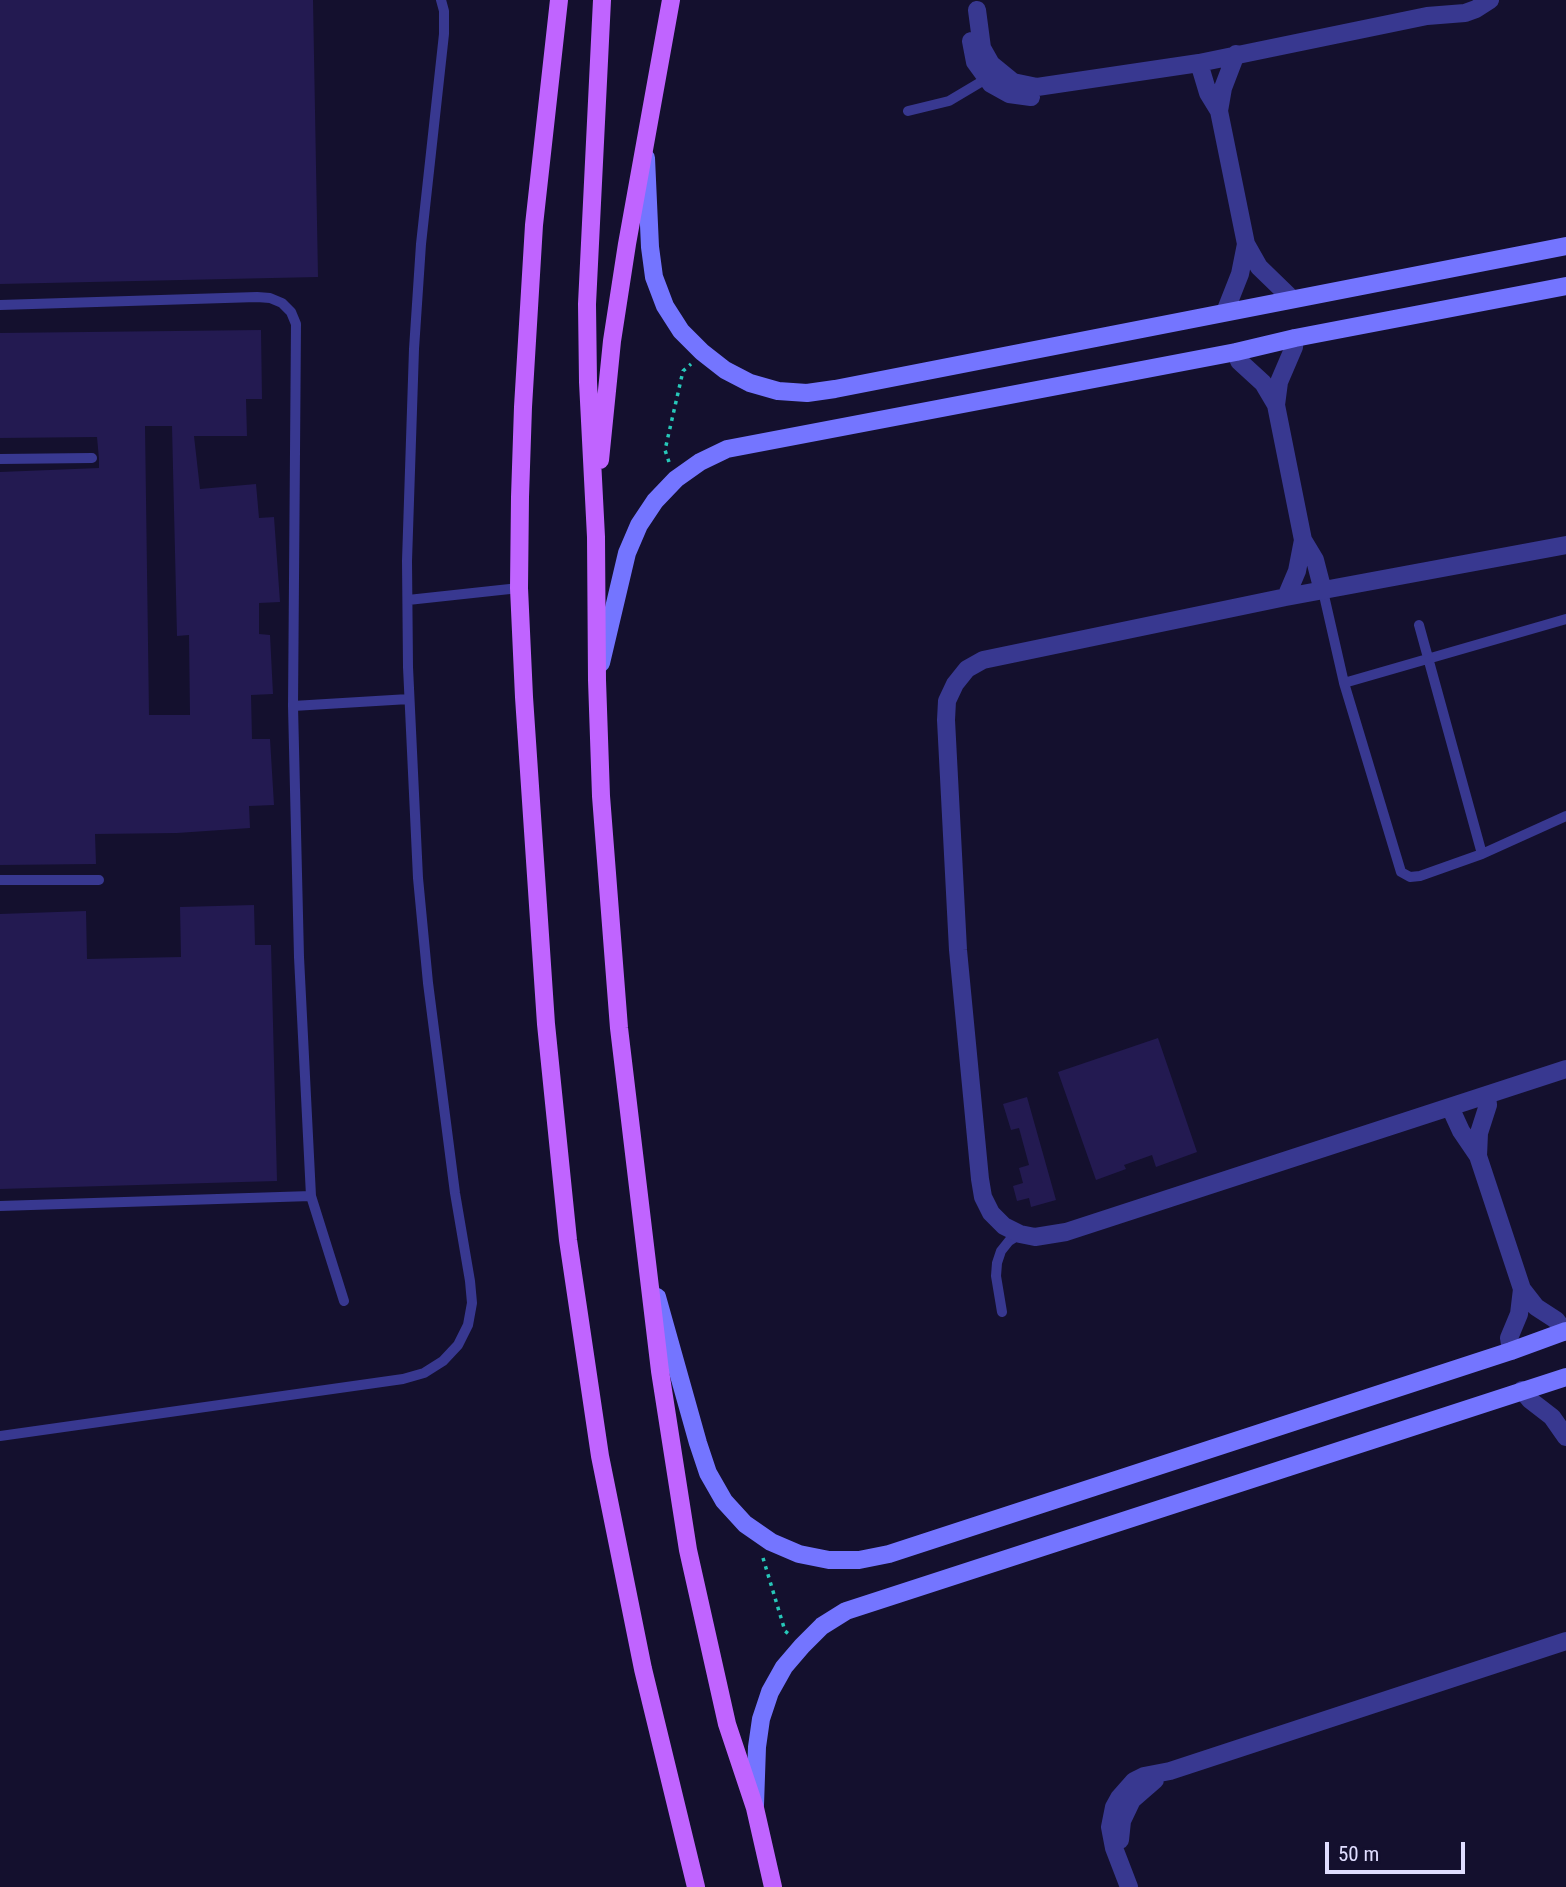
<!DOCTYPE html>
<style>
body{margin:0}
#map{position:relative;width:1566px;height:1887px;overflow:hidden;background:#14102e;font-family:"Roboto Condensed",sans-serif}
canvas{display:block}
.scale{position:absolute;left:1325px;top:1842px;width:140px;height:32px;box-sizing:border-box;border:4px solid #e0ddff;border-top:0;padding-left:9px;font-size:21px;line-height:24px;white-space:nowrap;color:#e0ddff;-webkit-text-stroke:5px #14102e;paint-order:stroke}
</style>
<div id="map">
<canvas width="1566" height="1887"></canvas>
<div class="scale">50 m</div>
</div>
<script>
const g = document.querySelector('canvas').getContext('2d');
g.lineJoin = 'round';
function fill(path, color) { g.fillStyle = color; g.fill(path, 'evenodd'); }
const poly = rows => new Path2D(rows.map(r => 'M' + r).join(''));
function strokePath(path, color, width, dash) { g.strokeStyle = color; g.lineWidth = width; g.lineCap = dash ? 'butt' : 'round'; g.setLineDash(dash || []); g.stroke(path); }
const building = poly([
 [0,0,313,0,318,277,0,284],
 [261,330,262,399,246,399,247,436,194,436,200,489,256,484,259,518,274,517,280,602,259,603,259,634,270,635,273,694,251,695,252,739,270,739,274,805,249,806,250,828,177,833,95,834,96,864,0,865,0,472,99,468,99,459,97,437,0,438,0,333],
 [145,426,172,426,177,636,189,635,190,715,149,715],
 [254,905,255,945,271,945,277,1181,0,1189,0,914,86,911,87,959,181,957,180,907],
 [1158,1038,1197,1152,1156,1167,1152,1155,1124,1165,1126,1169,1096,1180,1058,1072],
 [1027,1097,1056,1200,1031,1207,1029,1198,1017,1201,1013,1186,1023,1183,1019,1168,1029,1165,1019,1128,1011,1130,1003,1104]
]);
const path = poly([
 [669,462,665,450,683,371,691,364],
 [763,1558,785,1631,790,1635]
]);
const lane = poly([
 [908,111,949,101,986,79],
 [0,305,257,297,270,298,282,303,291,312,296,324,293,706,299,957,311,1196,344,1301],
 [0,459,92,458],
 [1323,591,1344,683,1401,872,1410,877,1420,876,1482,854,1566,816],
 [408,600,519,588],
 [1419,625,1482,854],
 [1344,683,1566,619],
 [293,706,409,699],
 [0,880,99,880],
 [0,1206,311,1196],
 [1002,1312,996,1276,997,1263,1001,1251,1009,1241,1020,1234],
 [0,1436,403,1379,424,1373,443,1361,458,1345,468,1325,472,1303,470,1281,455,1193,428,983,418,878,408,667,407,561,414,349,421,244,444,34,444,11,441,0]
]);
const street = poly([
 [977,10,982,48,991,64,1013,82,1037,87,1199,63,1427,16,1465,13,1476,9,1490,0],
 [971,41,975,62,991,84,1009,94,1031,97],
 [1236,54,1223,88,1219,111,1246,244,1259,267,1292,299],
 [1199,63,1208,93,1219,111],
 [1225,312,1240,274,1246,244],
 [1236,352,1239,361,1263,383,1276,405,1303,540,1315,560,1323,591],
 [1276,405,1279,382,1294,347,1295,338],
 [1566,545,1286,597,983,660,967,669,955,684,947,701,946,720,958,950,980,1179,983,1197,991,1213,1004,1226,1020,1234,1035,1237,1066,1232,1566,1069],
 [1286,597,1297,571,1303,540],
 [1450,1107,1461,1131,1478,1156,1522,1289,1536,1307,1556,1320,1565,1332],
 [1478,1156,1479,1133,1488,1105,1487,1095],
 [1511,1351,1509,1338,1519,1314,1522,1289],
 [1522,1390,1530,1400,1552,1417,1566,1437],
 [1120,1840,1122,1821,1132,1800,1155,1780],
 [1129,1887,1114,1848,1110,1827,1114,1807,1119,1798,1134,1781,1144,1776,1170,1771,1566,1641]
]);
const secondary = poly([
 [646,158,650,247,654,277,665,306,681,331,702,352,725,370,750,383,778,391,807,393,835,389,1566,246],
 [601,663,627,553,639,525,655,501,676,479,700,462,727,449,1236,352,1295,338,1566,286],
 [657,1297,698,1443,708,1473,724,1501,745,1524,771,1542,799,1554,829,1560,859,1560,889,1554,1511,1351,1566,1331],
 [755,1805,757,1747,761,1719,770,1692,784,1667,802,1646,822,1626,846,1611,1566,1377]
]);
const primary = poly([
 [559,0,534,225,523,407,520,497,519,588,524,697,546,1024,568,1240,600,1456,643,1669,696,1887],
 [602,0,587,304,588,382,596,537,597,680,601,796,619,1028,660,1371,688,1550,727,1724,755,1808,773,1887],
 [600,460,612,341,627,244,671,0]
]);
fill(building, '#231a51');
strokePath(path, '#27c8b9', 3.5, [3.5, 5]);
strokePath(lane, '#383890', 10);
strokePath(street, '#383890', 18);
strokePath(secondary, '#7475ff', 18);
strokePath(primary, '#c064ff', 18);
</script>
